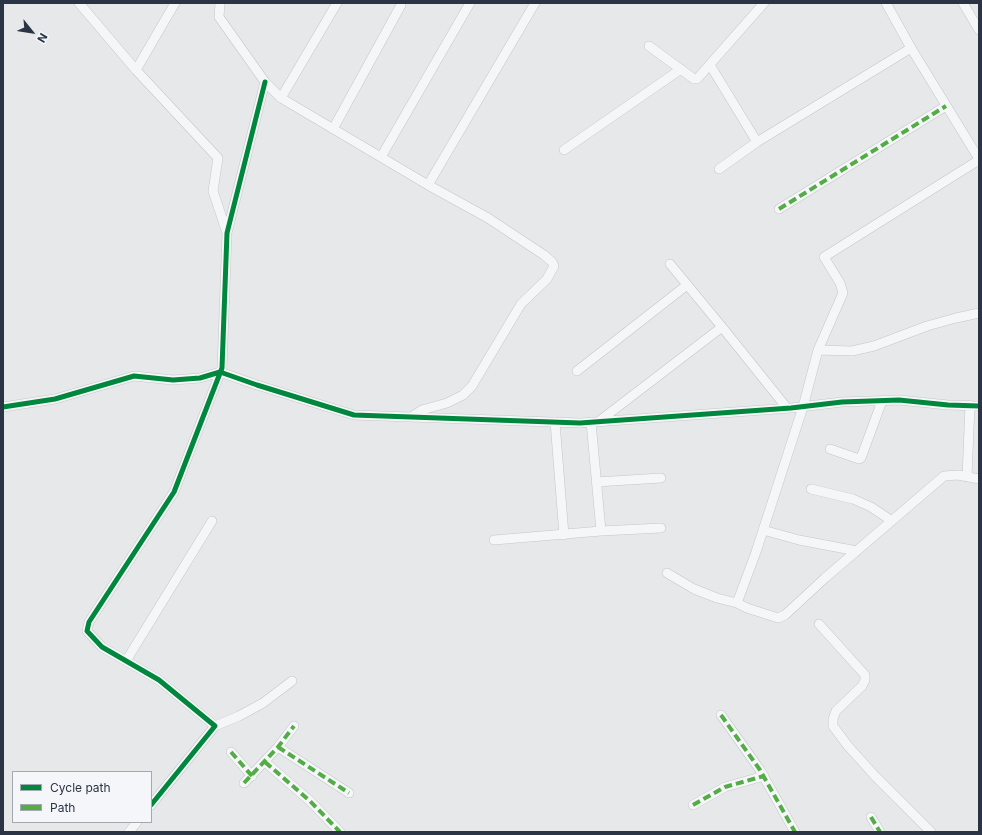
<!DOCTYPE html>
<style>
body{margin:0}
#map{position:relative;width:982px;height:835px;overflow:hidden;background:#e6e8ea;font-family:Inter,sans-serif}
canvas{display:block}
.frame{position:absolute;inset:0;border:4px solid #2b3445;pointer-events:none}
.legend{position:absolute;left:12px;top:771px;width:140px;height:52px;box-sizing:border-box;background:#f4f6f9;border:1px solid #a4a8b1;margin:0;padding:5px 7px;list-style:none;font-size:12px;color:#2b3445}
.legend li{display:flex;align-items:center;gap:8px;height:20px}
.legend b{width:20px;border:1px solid #a4a8b1}
.north{position:absolute;left:12px;top:12px;width:40px;height:40px;-webkit-text-stroke:3px #f4f6f9;paint-order:stroke;rotate:120deg;font-size:11px;font-weight:700;line-height:16px;text-align:center;color:#2b3445}
.north::after{content:'';display:block;margin:auto;width:14px;height:18px;background:#2b3445;clip-path:polygon(50% 0,100% 100%,50% 72%,0 100%)}
</style>
<div id="map">
<canvas width="982" height="835"></canvas>
<div class="frame"></div>
<ul class="legend">
<li><b style="height:5px;background:#00873e"></b>Cycle path</li>
<li><b style="height:5px;background:#54ac47"></b>Path</li>
</ul>
<div class="north">N</div>
</div>
<script>
const g = document.querySelector('canvas').getContext('2d');
g.lineJoin = 'round';
const poly = rows => new Path2D(rows.map(r => 'M' + r).join(''));
function strokePath(path, color, width, dash) { g.strokeStyle = color; g.lineWidth = width; g.lineCap = dash ? 'butt' : 'round'; g.setLineDash(dash || []); g.stroke(path); }
const minor = poly([
 [79,3,136,70],
 [175,3,136,70,218,158,213,191,227,233],
 [220,3,219,17,265,82,281,98,428,185,535,3],
 [886,3,911,48,979,159],
 [963,3,979,30],
 [649,46,694,79,697,79,764,3],
 [710,65,757,142],
 [281,98,337,3],
 [333,129,401,5],
 [564,150,681,69],
 [381,157,470,3],
 [719,169,757,142,911,48],
 [779,209,946,106],
 [670,264,722,327,787,408],
 [818,350,852,351,874,346,927,326,956,318,979,313],
 [577,371,687,285],
 [3,407,55,399,134,376,173,380,200,378,220,372,257,385,354,415,580,423,791,408,842,402,899,400,948,405,979,406],
 [411,417,422,410,447,403,463,395,472,386,521,304,547,279,554,266,552,262,544,255,488,218,428,185],
 [555,422,564,535],
 [591,422,601,531],
 [598,422,722,327],
 [830,449,859,459,861,458,882,401],
 [967,477,970,405],
 [596,482,661,478],
 [811,489,853,499,871,507,892,521],
 [763,530,799,540,857,551],
 [494,540,601,531,661,528],
 [667,573,694,589,717,598,737,603,747,608,778,618,785,615,825,578,944,476,958,475,979,479],
 [737,603,756,552,803,407,818,350,843,293,840,283,824,257,979,160],
 [819,624,865,675,865,680,862,686,836,711,833,719,833,726,848,746,875,776,931,832],
 [126,661,212,521],
 [721,715,760,770,795,832],
 [215,726,239,716,263,703,292,681],
 [278,747,349,793],
 [231,752,252,776],
 [265,762,310,801,340,832],
 [244,783,278,747,294,726],
 [151,805,215,726,159,680,102,647,87,631,89,622,174,492,222,368,227,233,265,82],
 [693,805,725,787,764,776],
 [871,817,880,832],
 [129,832,137,822]
]);
const quiet = poly([
 [779,209,946,106],
 [721,715,760,770,795,832],
 [278,747,349,793],
 [231,752,252,776],
 [265,762,310,801,340,832],
 [244,783,278,747,294,726],
 [693,805,725,787,764,776],
 [871,817,880,832]
]);
const cycleway = poly([
 [3,407,55,399,134,376,173,380,200,378,220,372,257,385,354,415,580,423,791,408,842,402,899,400,948,405,979,406],
 [151,805,215,726,159,680,102,647,87,631,89,622,174,492,222,368,227,233,265,82]
]);
strokePath(minor, '#c4c6c8', 10);
strokePath(minor, '#f5f6f7', 9);
strokePath(quiet, '#54ac47', 4, [8, 4]);
strokePath(cycleway, '#00873e', 5);
</script>
